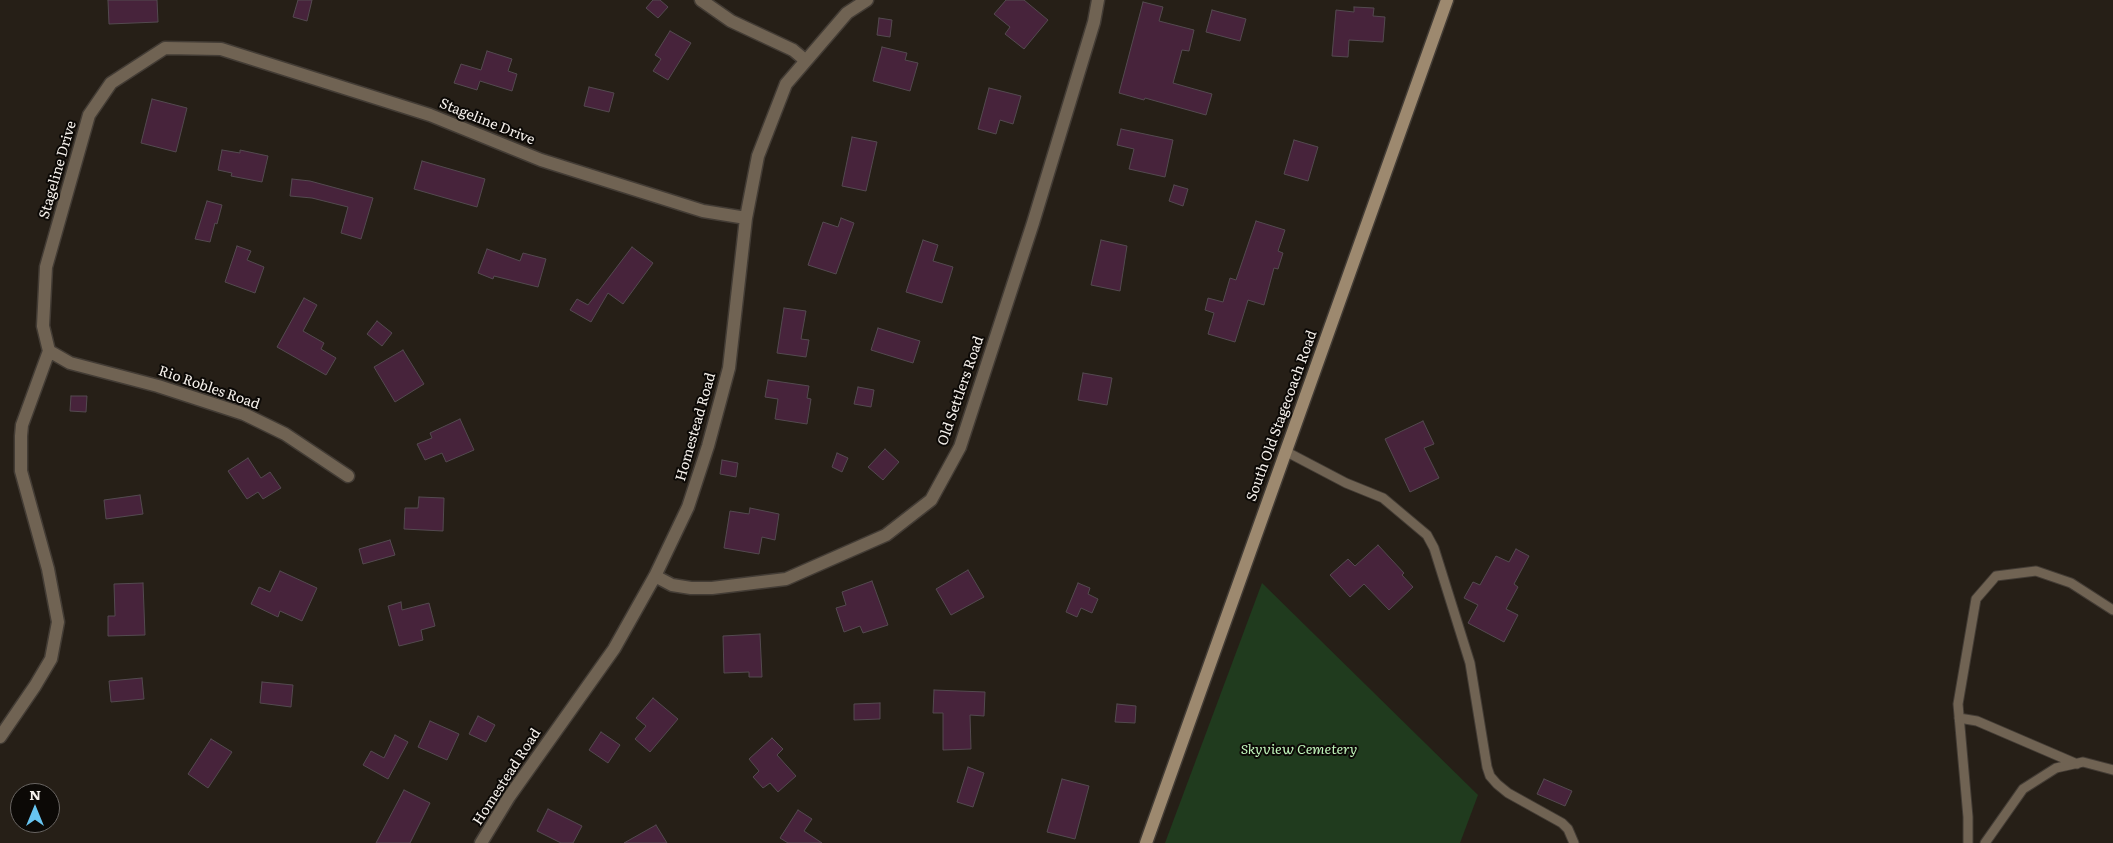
<!DOCTYPE html>
<style>
body{margin:0}
#map{position:relative;width:2113px;height:843px;overflow:hidden;background:#261f17;font-family:Literata,serif}
canvas{display:block}
.north{position:absolute;left:10px;top:783px;width:50px;height:50px;box-sizing:border-box;background:#0c0906;border:1px solid #696562;border-radius:50%;rotate:0deg;font-size:14px;font-weight:700;line-height:20px;text-align:center;color:#f5f0eb}
.north::after{content:'';display:block;margin:auto;width:18px;height:22px;background:#67c4f0;clip-path:polygon(50% 0,100% 100%,50% 72%,0 100%)}
</style>
<div id="map">
<canvas width="2113" height="843"></canvas>
<div class="north">N</div>
</div>
<script>
const g = document.querySelector('canvas').getContext('2d');
g.lineJoin = 'round';
function fill(path, color) { g.fillStyle = color; g.fill(path, 'evenodd'); }
const poly = rows => new Path2D(rows.map(r => 'M' + r).join(''));
function strokePath(path, color, width, dash) { g.strokeStyle = color; g.lineWidth = width; g.lineCap = dash ? 'butt' : 'round'; g.setLineDash(dash || []); g.stroke(path); }
function write(font, color, halo, rows, align = 'center') {
  g.font = font + ' Literata,serif'; g.lineWidth = 4; g.setLineDash([]); g.textBaseline = 'middle'; g.strokeStyle = halo; g.fillStyle = color; for (const [text, x, y, turn = 0] of rows) {
    g.save(); g.translate(x, y); g.rotate((+turn || 0) * Math.PI / 180); g.textAlign = isNaN(turn) ? turn : align; if (halo) g.strokeText(text, 0, 0); g.fillText(text, 0, 0); g.restore();
  }
}
const green = poly([
 [1262,583,1478,795,1460,843,1165,843]
]);
const building = poly([
 [108,0,157,0,158,22,109,24,108,0],
 [298,0,312,0,307,21,293,17,298,0],
 [653,0,660,0,668,7,658,18,646,8,653,0],
 [1006,0,1024,0,1048,20,1024,49,1005,34,1010,27,994,14,1006,0],
 [1143,2,1163,7,1159,21,1194,30,1189,51,1182,50,1173,83,1212,94,1206,115,1145,98,1144,100,1119,93,1143,2],
 [1354,7,1374,8,1373,16,1385,17,1383,42,1349,40,1348,57,1332,56,1336,10,1354,12,1354,7],
 [1212,10,1246,19,1240,41,1206,32,1212,10],
 [879,18,892,20,890,37,877,35,879,18],
 [670,31,691,43,668,80,653,71,661,59,655,55,670,31],
 [882,47,907,53,905,60,918,63,910,91,873,81,882,47],
 [487,51,512,59,508,71,517,74,512,91,480,81,477,90,454,83,461,64,481,70,487,51],
 [589,87,614,93,609,112,584,106,589,87],
 [989,88,1021,96,1013,124,1000,120,996,134,978,129,989,88],
 [152,99,187,108,176,152,141,143,152,99],
 [1121,129,1173,140,1165,177,1129,169,1134,149,1117,145,1121,129],
 [852,137,877,142,866,191,842,186,852,137],
 [1294,140,1318,147,1308,181,1284,174,1294,140],
 [222,150,240,153,240,150,268,156,262,182,231,176,232,173,218,170,222,150],
 [422,161,485,179,477,207,414,189,422,161],
 [292,179,310,181,373,198,361,239,341,233,348,207,312,198,290,196,292,179],
 [1174,185,1188,189,1183,206,1169,201,1174,185],
 [207,201,222,205,217,224,215,223,210,242,195,239,207,201],
 [841,218,854,223,836,274,808,265,823,222,838,227,841,218],
 [1256,221,1285,230,1278,251,1283,253,1278,269,1274,268,1264,305,1248,300,1235,342,1208,334,1214,313,1205,310,1208,298,1223,302,1230,278,1236,280,1256,221],
 [923,240,938,245,933,261,953,267,942,303,906,292,923,240],
 [1101,240,1127,246,1120,291,1091,285,1101,240],
 [237,246,251,251,247,260,264,267,255,293,225,282,237,246],
 [632,247,653,263,623,304,608,293,591,322,570,310,577,299,588,305,632,247],
 [487,249,520,261,523,253,546,259,538,287,494,276,493,279,478,273,487,249],
 [304,298,317,305,303,331,324,343,321,349,336,358,326,375,277,347,304,298],
 [784,308,806,311,801,339,809,340,806,357,777,353,784,308],
 [377,321,392,333,382,346,367,334,377,321],
 [878,328,920,341,913,363,871,350,878,328],
 [403,350,424,384,395,402,374,367,403,350],
 [1083,373,1112,378,1107,405,1078,400,1083,373],
 [768,380,809,386,807,398,811,399,807,424,775,419,778,399,765,397,768,380],
 [858,387,874,390,871,407,854,404,858,387],
 [71,396,87,396,86,412,70,411,71,396],
 [460,419,474,450,446,462,442,453,425,460,417,444,432,438,430,433,460,419],
 [1423,421,1434,444,1424,448,1439,478,1410,492,1385,439,1423,421],
 [885,449,899,462,883,480,868,467,885,449],
 [837,453,848,458,842,472,832,467,837,453],
 [248,458,261,478,270,472,281,488,263,499,258,492,247,499,228,471,248,458],
 [722,460,738,463,736,477,720,474,722,460],
 [140,495,143,514,106,519,104,500,140,495],
 [419,497,444,498,443,531,404,529,405,508,418,508,419,497],
 [750,508,779,514,775,540,762,537,759,554,724,548,730,511,749,514,750,508],
 [390,540,395,555,363,564,359,549,390,540],
 [1378,545,1404,573,1402,575,1413,587,1389,610,1364,584,1350,597,1330,575,1348,559,1355,566,1378,545],
 [1516,549,1529,556,1514,584,1518,587,1506,609,1518,615,1504,642,1468,623,1478,605,1464,598,1473,582,1480,585,1496,556,1509,562,1516,549],
 [968,570,984,597,951,615,936,589,968,570],
 [280,571,317,588,302,621,280,611,278,617,251,604,259,587,270,592,280,571],
 [872,581,888,625,863,633,860,626,844,632,836,608,846,605,842,592,872,581],
 [143,583,145,635,108,636,108,616,115,616,114,584,143,583],
 [1078,583,1090,588,1088,594,1098,599,1092,613,1081,608,1077,617,1066,612,1078,583],
 [401,602,402,610,429,603,435,626,421,630,423,640,399,646,388,606,401,602],
 [760,634,762,677,749,677,749,672,724,673,723,636,760,634],
 [142,678,144,699,111,702,109,681,142,678],
 [262,682,293,685,291,707,260,703,262,682],
 [934,690,985,692,984,716,970,715,971,749,943,750,943,713,933,713,934,690],
 [653,698,678,719,650,752,635,739,646,726,636,718,653,698],
 [880,703,880,719,854,720,854,704,880,703],
 [1117,704,1136,706,1135,723,1115,722,1117,704],
 [478,716,495,725,486,742,469,734,478,716],
 [430,721,459,734,447,760,418,747,430,721],
 [601,732,620,745,608,763,589,750,601,732],
 [395,735,408,742,388,779,363,765,371,751,384,758,395,735],
 [772,738,783,749,777,755,796,776,778,792,770,783,763,788,753,777,759,771,749,759,772,738],
 [211,739,232,752,208,788,188,774,211,739],
 [968,767,984,773,973,807,957,802,968,767],
 [1062,779,1089,786,1075,839,1047,832,1062,779],
 [1544,779,1572,791,1565,806,1537,794,1544,779],
 [404,790,430,803,410,843,376,843,404,790],
 [548,809,582,826,573,843,561,843,537,831,548,809],
 [798,810,812,819,804,831,822,843,788,843,780,838,798,810],
 [656,825,667,843,624,843,656,825]
]);
const lane = poly([
 [1285,451,1346,483,1383,498,1427,535,1434,548,1470,663,1487,767,1490,776,1497,784,1508,793,1562,823,1568,829,1574,843],
 [1959,718,1977,721,2077,764],
 [1968,843,1968,817,1958,704,1976,599,1996,576,2036,571,2071,583,2113,610],
 [1985,843,2023,789,2056,768,2083,762,2113,770]
]);
const street = poly([
 [701,0,731,21,793,50,805,60],
 [49,351,70,363,158,386,244,414,285,434,348,476],
 [655,576,672,585,691,588,712,588,786,579,886,535,931,500,960,447,1033,223,1094,22,1098,0],
 [0,737,35,686,51,659,58,622,48,569,21,471,21,436,22,425,49,351,43,326,46,267,89,115,111,83,165,48,221,49,430,115,541,160,703,211,746,218],
 [481,843,509,797,614,649,655,576,688,507,708,446,729,368,746,218,758,156,786,84,847,13,867,0]
]);
const secondary = poly([
 [1146,843,1447,0]
]);
const streetNames = [
 ["Stageline Drive",487,122,22],
 ["Stageline Drive",58,170,-74],
 ["Rio Robles Road",209,388,19],
 ["Old Settlers Road",961,391,-71],
 ["South Old Stagecoach Road",1282,416,-70],
 ["Homestead Road",696,427,-74],
 ["Homestead Road",507,777,-57]
];
const parkNames = [
 ["Skyview Cemetery",1299,750]
];
fill(green, '#203b1e');
fill(building, '#47233b');
strokePath(building, '#544a50', 1);
strokePath(lane, '#433c35', 11);
strokePath(street, '#433c35', 15);
strokePath(secondary, '#433c35', 15);
strokePath(lane, '#706353', 9);
strokePath(street, '#706353', 12);
strokePath(secondary, '#9d896f', 12);
write('14px', '#f5f0eb', '#0c0906', streetNames);
write('italic 14px', '#c0f5bb', '#0c0906', parkNames);
</script>
